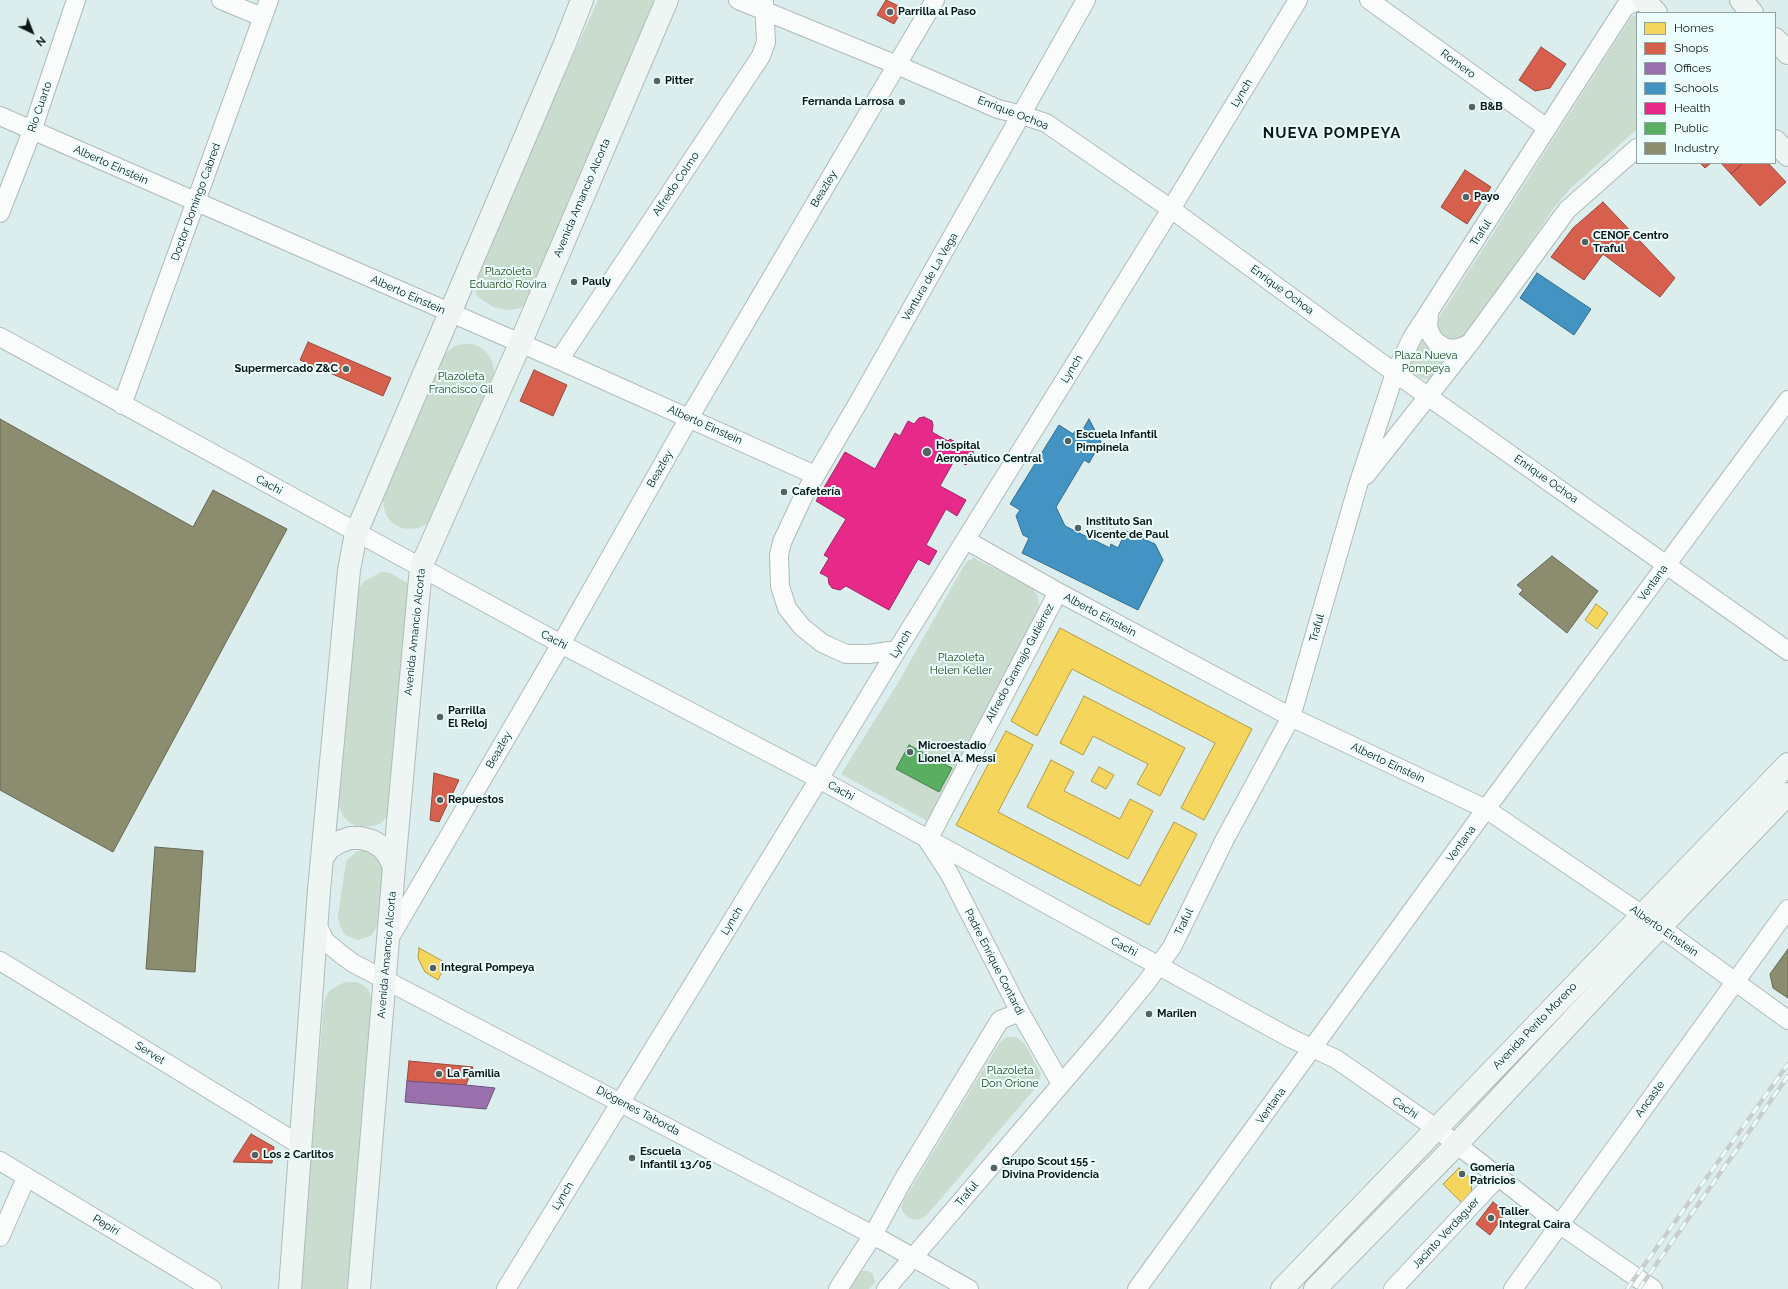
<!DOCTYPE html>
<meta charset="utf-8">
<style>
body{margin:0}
#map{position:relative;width:1788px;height:1289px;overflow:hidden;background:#dbedec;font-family:Raleway,sans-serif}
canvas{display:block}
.legend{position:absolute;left:1636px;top:12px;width:140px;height:152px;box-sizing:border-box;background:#ebfefd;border:1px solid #91a2a1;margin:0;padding:5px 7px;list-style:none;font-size:12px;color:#0b1716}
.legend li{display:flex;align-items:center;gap:8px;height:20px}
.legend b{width:20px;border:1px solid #91a2a1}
.north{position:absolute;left:12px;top:12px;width:40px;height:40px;-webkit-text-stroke:3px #ebfefd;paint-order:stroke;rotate:137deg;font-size:11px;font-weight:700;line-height:16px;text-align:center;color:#0b1716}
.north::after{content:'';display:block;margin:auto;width:14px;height:18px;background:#0b1716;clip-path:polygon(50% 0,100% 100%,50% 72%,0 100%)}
</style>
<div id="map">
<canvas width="1788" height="1289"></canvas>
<ul class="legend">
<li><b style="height:11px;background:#f6d55c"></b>Homes</li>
<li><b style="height:11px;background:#d6604d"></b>Shops</li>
<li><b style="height:11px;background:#9970ab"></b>Offices</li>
<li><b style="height:11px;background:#4393c3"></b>Schools</li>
<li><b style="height:11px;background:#e7298a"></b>Health</li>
<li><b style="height:11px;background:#5aae61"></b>Public</li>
<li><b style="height:11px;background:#8c8c6e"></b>Industry</li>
</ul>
<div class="north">N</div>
</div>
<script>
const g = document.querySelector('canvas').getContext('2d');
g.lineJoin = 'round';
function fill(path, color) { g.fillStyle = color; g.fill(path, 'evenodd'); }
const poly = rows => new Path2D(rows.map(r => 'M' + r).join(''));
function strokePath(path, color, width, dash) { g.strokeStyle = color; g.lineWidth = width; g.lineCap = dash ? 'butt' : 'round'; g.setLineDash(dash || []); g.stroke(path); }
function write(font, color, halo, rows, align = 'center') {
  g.font = font + ' Raleway,sans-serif'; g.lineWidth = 4; g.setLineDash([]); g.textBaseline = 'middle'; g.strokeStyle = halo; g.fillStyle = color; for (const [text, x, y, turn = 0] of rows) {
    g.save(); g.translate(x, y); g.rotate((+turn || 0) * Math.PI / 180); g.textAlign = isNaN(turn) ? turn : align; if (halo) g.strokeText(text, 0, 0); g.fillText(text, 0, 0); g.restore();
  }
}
const green = poly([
 [598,0,653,0,654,7,531,300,524,306,517,309,508,310,493,307,477,296,474,284,478,270],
 [1636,14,1637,15,1637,129,1571,188,1556,205,1465,338,1454,343,1443,340,1436,331,1437,321,1630,19],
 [1424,339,1451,355,1430,380,1419,377,1412,372,1410,360],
 [463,344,473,344,482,348,488,354,493,363,494,372,492,380,432,519,426,524,418,528,410,529,402,528,394,524,388,518,384,509,383,500,386,490,441,360,447,352,455,346],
 [974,558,1033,588,1038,597,1039,606,1033,622,929,822,841,774,898,683,966,562],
 [381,572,390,573,406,582,410,588,391,810,387,817,381,823,373,826,365,827,356,826,349,822,343,816,339,807,338,798,357,594,359,587,365,581],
 [362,850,375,853,383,862,384,875,378,925,371,936,358,940,345,935,339,924,338,917,346,861,356,852],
 [345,982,357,982,363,985,368,989,373,1000,351,1289,300,1289,324,1001,330,990],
 [1007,1037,1016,1037,1025,1044,1041,1074,1037,1086,926,1216,918,1220,908,1218,903,1212,901,1207,904,1200,1000,1042],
 [860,1271,868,1271,873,1274,875,1282,869,1289,849,1289]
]);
const homes = poly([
 [1596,604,1608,613,1597,629,1585,620,1596,604],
 [1060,628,1252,729,1204,820,1181,808,1215,743,1072,669,1037,736,1011,721,1060,628],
 [1084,696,1185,748,1160,796,1137,784,1148,764,1093,736,1083,755,1060,743,1084,696],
 [1006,731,1033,745,998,812,1140,886,1174,822,1197,834,1149,925,956,825,1006,731],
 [1051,760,1074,772,1064,791,1120,819,1130,799,1153,811,1128,859,1027,807,1051,760],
 [1099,767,1114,775,1106,789,1091,781,1099,767],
 [419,948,446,963,438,980,425,972,418,958,419,948],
 [1459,1168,1472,1180,1471,1196,1463,1204,1443,1184,1459,1168]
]);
const shops = poly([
 [886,0,903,8,894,24,877,15,886,0],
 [1541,47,1566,64,1550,88,1535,91,1519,80,1541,47],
 [1700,163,1711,163,1705,168,1700,163],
 [1721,163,1743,163,1731,174,1721,163],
 [1743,163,1768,163,1786,182,1760,206,1731,174,1743,163],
 [1465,170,1491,187,1467,224,1441,207,1465,170],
 [1603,202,1675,278,1660,297,1603,254,1584,280,1551,257,1573,228,1603,202],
 [308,342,391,378,383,396,300,360,308,342],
 [534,370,567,385,553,416,520,401,534,370],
 [434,773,459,780,439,822,430,820,434,773],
 [409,1061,473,1067,466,1085,407,1081,409,1061],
 [251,1134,274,1147,272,1163,233,1162,251,1134],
 [1493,1202,1506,1212,1490,1235,1476,1224,1493,1202]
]);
const offices = poly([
 [407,1081,466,1085,495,1088,486,1109,405,1102,407,1081]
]);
const schools = poly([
 [1537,273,1591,309,1574,335,1520,298,1537,273],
 [1089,419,1101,442,1089,463,1084,460,1056,507,1065,526,1110,548,1111,544,1118,548,1126,531,1155,544,1163,560,1138,610,1022,553,1029,538,1023,535,1016,516,1020,510,1010,504,1059,425,1073,434,1075,431,1080,434,1089,419]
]);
const health = poly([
 [924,417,932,421,933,425,932,432,948,441,950,439,974,452,966,465,955,459,940,486,966,500,957,516,946,509,926,545,937,551,929,565,918,559,889,610,846,586,840,590,832,588,829,584,828,577,820,573,829,558,824,555,846,519,816,501,845,452,875,469,895,433,900,436,908,421,914,424,919,418,924,417]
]);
const public = poly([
 [909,745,952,768,939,792,896,769,909,745]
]);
const industry = poly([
 [0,419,193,527,213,490,287,529,113,852,0,790,0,419],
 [1552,556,1598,591,1567,633,1519,594,1523,590,1517,585,1552,556],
 [155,847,203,851,195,972,146,969,155,847],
 [1788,949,1788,998,1773,988,1770,974,1788,949]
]);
const minor = poly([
 [221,0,262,17],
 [738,0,897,65,998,109,1022,115,1046,123,1171,209,1395,373,1788,651],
 [1369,0,1547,128],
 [0,116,559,360,815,475],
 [0,213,32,131,76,0],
 [1429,313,1428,327,1431,335,1436,342,1444,347,1453,349,1462,347,1470,343],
 [0,337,561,644,819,779,1290,1038,1336,1059,1437,1129,1559,1224,1653,1289],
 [559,360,761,56,766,42,764,1],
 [122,405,269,0],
 [1366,475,1470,343,1567,210,1637,148],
 [966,540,1058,592,1291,717,1486,809,1660,927,1788,1020],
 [897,650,868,654,846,654,822,643,802,627,787,608,780,586,779,555,782,542,804,495,858,403,1086,0],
 [928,840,1058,592],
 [928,841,949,873,1020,1012,1061,1084],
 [317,924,325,941,342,955,353,963,873,1235,969,1289],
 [389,939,561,644,689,418,935,0],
 [0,961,300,1145],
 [0,1161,212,1289],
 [0,1237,26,1178],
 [506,1289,819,779,897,650,1171,209,1298,0],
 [838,1289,873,1235,903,1180,1000,1020,1020,1012],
 [886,1289,1105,1033,1146,983,1172,947,1225,839,1291,717,1358,485,1395,373,1412,338,1625,7,1638,0],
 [1137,1289,1486,809,1788,400],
 [1393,1289,1499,1176],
 [1513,1289,1788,909]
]);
const secondary = poly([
 [1644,0,1656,13],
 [1741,0,1752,13],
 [1775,39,1788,53],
 [1775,141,1788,155],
 [322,858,329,848,339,842,350,838,361,838,372,841,382,847,389,856,394,867],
 [290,1289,319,890,349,570,356,533,564,46,582,0],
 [359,1289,394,867,421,567,520,344,667,0],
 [1282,1289,1788,764],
 [1315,1289,1457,1144,1638,950,1788,794]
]);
const rail = poly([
 [1627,1289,1788,1064],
 [1639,1289,1788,1076]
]);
const markers = [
 [890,12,4,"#546261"],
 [657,81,4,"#546261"],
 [902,102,4,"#546261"],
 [1472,107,4,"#546261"],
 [1466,197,4,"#546261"],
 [1585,242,4,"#546261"],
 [574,282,4,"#546261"],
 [346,369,4,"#546261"],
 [1068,441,4,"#546261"],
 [927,452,5,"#546261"],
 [784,492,4,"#546261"],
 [1078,528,4,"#546261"],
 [440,717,4,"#546261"],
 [910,752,4,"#546261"],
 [440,800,4,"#546261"],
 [433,968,4,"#546261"],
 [1149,1014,4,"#546261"],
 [439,1074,4,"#546261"],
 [255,1155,4,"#546261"],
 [632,1158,4,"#546261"],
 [994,1168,4,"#546261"],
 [1462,1174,4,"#546261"],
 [1491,1218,4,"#546261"]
];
const poiNames = [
 ["Parrilla al Paso",898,12],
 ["Pitter",665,81],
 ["Fernanda Larrosa",894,102,"right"],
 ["B&B",1480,107],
 ["Payo",1474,197],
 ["CENOF Centro",1593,236],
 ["Traful",1593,249],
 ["Pauly",582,282],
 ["Supermercado Z&C",338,369,"right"],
 ["Escuela Infantil",1076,435],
 ["Pimpinela",1076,448],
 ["Hospital",936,446],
 ["Aeronáutico Central",936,459],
 ["Cafetería",792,492],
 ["Instituto San",1086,522],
 ["Vicente de Paul",1086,535],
 ["Parrilla",448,711],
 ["El Reloj",448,724],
 ["Microestadio",918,746],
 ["Lionel A. Messi",918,759],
 ["Repuestos",448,800],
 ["Integral Pompeya",441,968],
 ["Marilen",1157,1014],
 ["La Familia",447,1074],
 ["Escuela",640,1152],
 ["Infantil 13/05",640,1165],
 ["Los 2 Carlitos",263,1155],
 ["Grupo Scout 155 -",1002,1162],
 ["Divina Providencia",1002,1175],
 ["Gomería",1470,1168],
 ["Patricios",1470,1181],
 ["Taller",1499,1212],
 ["Integral Caira",1499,1225]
];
const streetNames = [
 ["Romero",1458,64,36],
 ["Lynch",1242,93,-59],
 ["Río Cuarto",40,107,-71],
 ["Enrique Ochoa",1013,113,21],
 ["Alberto Einstein",111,165,24],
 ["Alfredo Colmo",676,184,-56],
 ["Beazley",824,189,-59],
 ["Avenida Amancio Alcorta",582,198,-67],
 ["Doctor Domingo Cabred",196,202,-70],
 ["Traful",1481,233,-57],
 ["Ventura de La Vega",930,277,-60],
 ["Enrique Ochoa",1282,290,36],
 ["Alberto Einstein",408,295,24],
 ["Lynch",1072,369,-58],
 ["Alberto Einstein",705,425,24],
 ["Beazley",660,469,-60],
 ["Enrique Ochoa",1546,479,35],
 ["Cachi",269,485,29],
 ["Ventana",1653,583,-54],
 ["Alberto Einstein",1100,615,28],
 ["Traful",1317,628,-74],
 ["Avenida Amancio Alcorta",415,632,-84],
 ["Cachi",554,640,28],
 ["Lynch",901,644,-58],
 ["Alfredo Gramajo Gutiérrez",1020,663,-62],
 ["Beazley",499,750,-60],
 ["Alberto Einstein",1388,763,25],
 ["Cachi",841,791,29],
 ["Ventana",1461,844,-54],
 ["Lynch",732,921,-58],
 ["Traful",1184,922,-64],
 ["Alberto Einstein",1664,931,35],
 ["Cachi",1124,947,29],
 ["Avenida Amancio Alcorta",387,955,-85],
 ["Padre Enrique Contardi",994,962,63],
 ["Avenida Perito Moreno",1535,1026,-46],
 ["Servet",150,1053,32],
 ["Ancaste",1650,1099,-54],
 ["Ventana",1271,1106,-54],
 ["Cachi",1405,1108,35],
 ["Diógenes Taborda",638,1111,28],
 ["Traful",967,1194,-50],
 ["Lynch",563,1196,-58],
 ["Pepirí",106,1225,31],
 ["Jacinto Verdaguer",1446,1233,-47]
];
const parkNames = [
 ["Plazoleta",508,272],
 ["Eduardo Rovira",508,285],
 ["Plaza Nueva",1426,356],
 ["Pompeya",1426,369],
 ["Plazoleta",461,377],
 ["Francisco Gil",461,390],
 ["Plazoleta",961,658],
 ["Helen Keller",961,671],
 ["Plazoleta",1010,1071],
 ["Don Orione",1010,1084]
];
const districtNames = [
 ["NUEVA POMPEYA",1332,133]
];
fill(green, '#cadcce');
fill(homes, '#f6d55c');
strokePath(homes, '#b09c47', 1);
fill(shops, '#d6604d');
strokePath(shops, '#994a3c', 1);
fill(offices, '#9970ab');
strokePath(offices, '#6e557e', 1);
fill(schools, '#4393c3');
strokePath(schools, '#326e8f', 1);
fill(health, '#e7298a');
strokePath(health, '#a52467', 1);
fill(public, '#5aae61');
strokePath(public, '#42814a', 1);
fill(industry, '#8c8c6e');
strokePath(industry, '#656954', 1);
strokePath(minor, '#adbbba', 20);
strokePath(secondary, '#adbbba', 24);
strokePath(minor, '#fafcfc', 18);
strokePath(secondary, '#eef5f3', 22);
strokePath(rail, '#c9cecd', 4.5);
strokePath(rail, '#ebfefd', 3, [9]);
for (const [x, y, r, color] of markers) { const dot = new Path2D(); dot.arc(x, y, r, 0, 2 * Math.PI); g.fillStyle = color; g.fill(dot); strokePath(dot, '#ebfefd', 1.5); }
write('bold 11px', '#0b1716', '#ebfefd', poiNames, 'left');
write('11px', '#0b1716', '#ebfefd', streetNames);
write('11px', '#234418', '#ebfefd', parkNames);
g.letterSpacing = '1px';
write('bold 15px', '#0b1716', '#ebfefd', districtNames);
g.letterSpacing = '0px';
</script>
